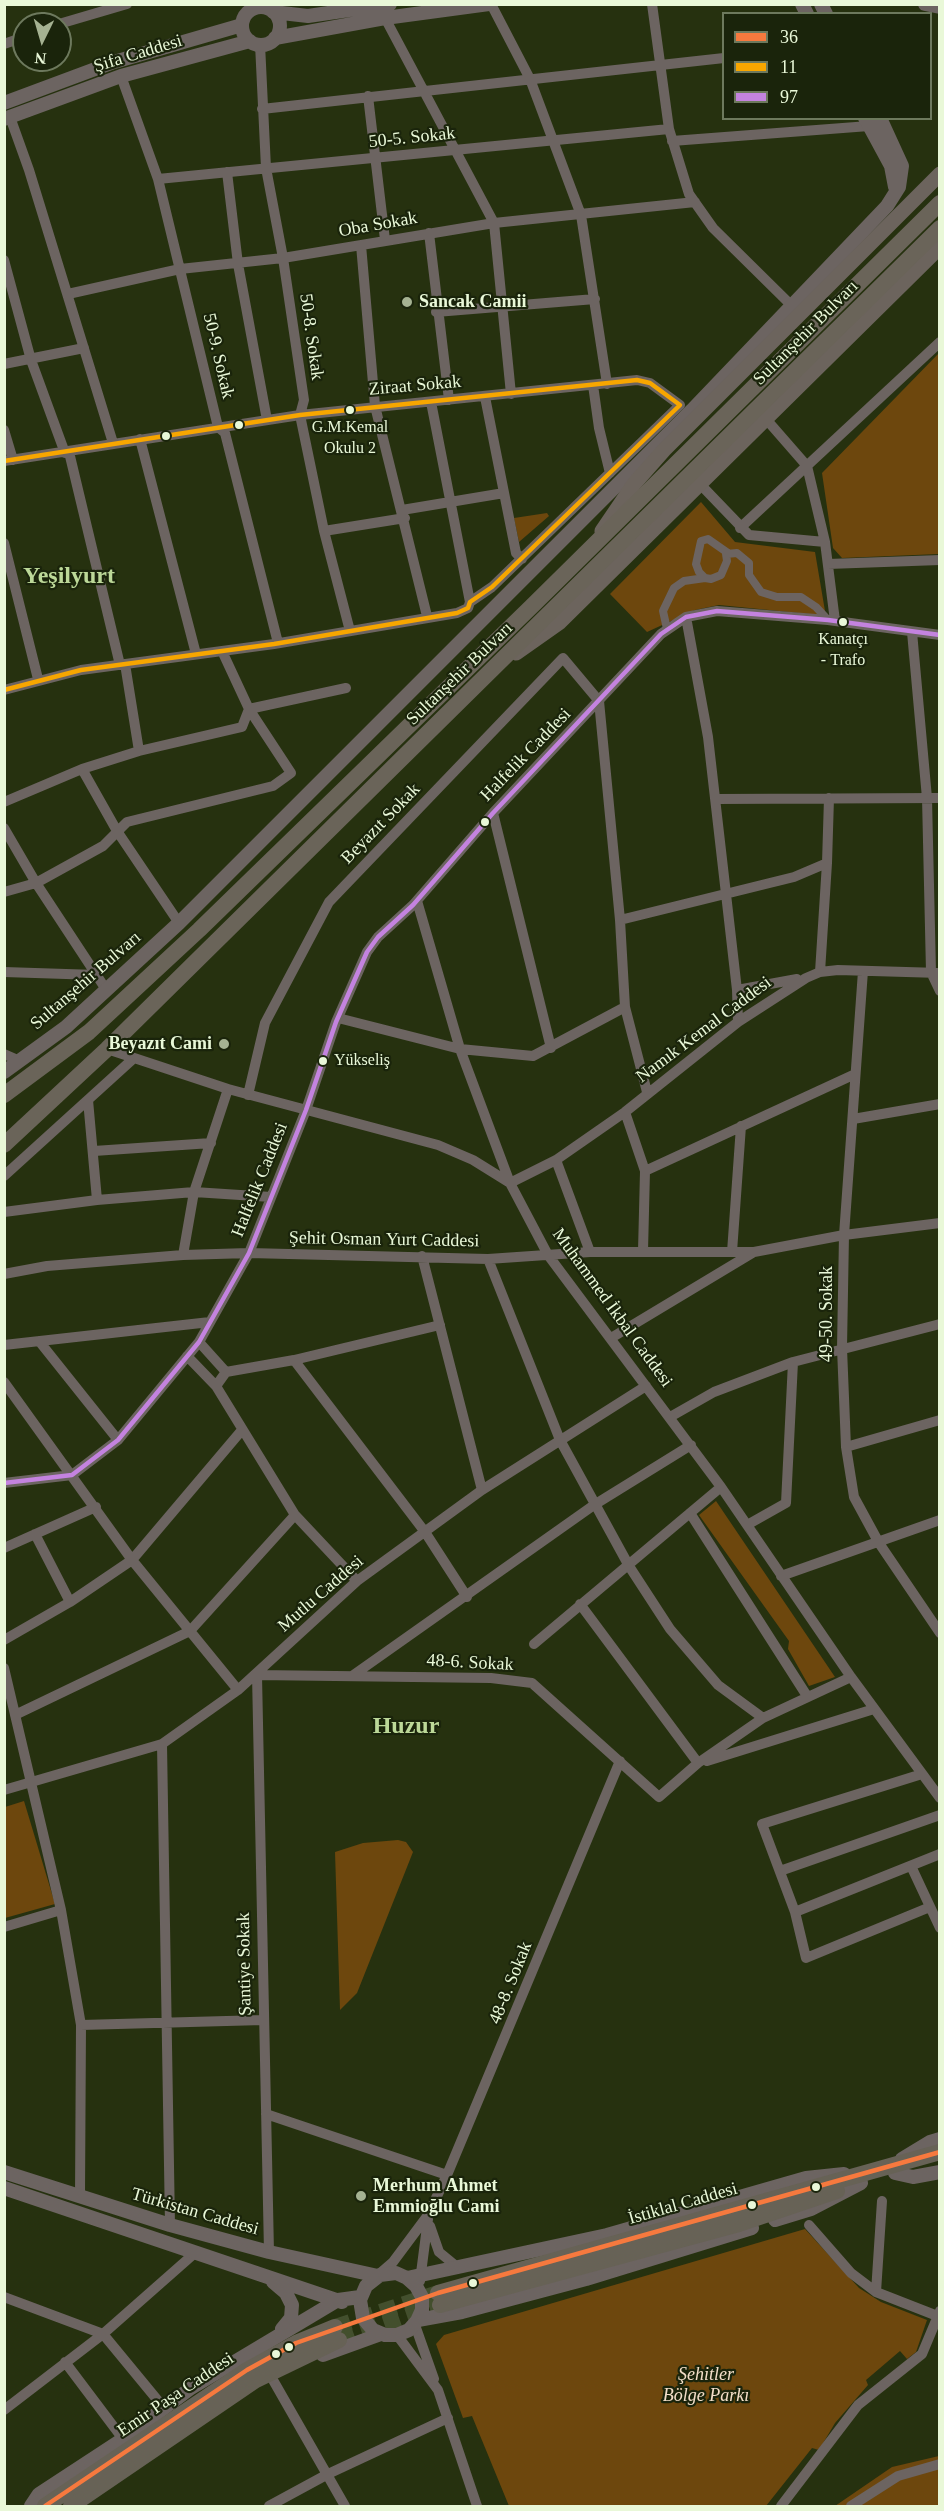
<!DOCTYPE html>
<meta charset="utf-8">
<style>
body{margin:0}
#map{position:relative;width:944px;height:2511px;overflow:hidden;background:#26310f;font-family:Georgia,serif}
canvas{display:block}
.frame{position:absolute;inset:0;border:6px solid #e9f8d8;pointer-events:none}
.legend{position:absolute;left:722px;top:12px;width:210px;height:108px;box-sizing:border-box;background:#1a240b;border:2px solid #6d795d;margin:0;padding:8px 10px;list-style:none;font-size:18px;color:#e9f8d8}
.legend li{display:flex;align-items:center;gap:12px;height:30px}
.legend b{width:30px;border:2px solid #6d795d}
.north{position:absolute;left:12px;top:12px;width:60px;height:60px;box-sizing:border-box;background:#1a240b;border:2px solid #6d795d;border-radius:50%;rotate:185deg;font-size:16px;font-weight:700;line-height:24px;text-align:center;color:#e9f8d8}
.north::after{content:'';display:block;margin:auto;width:21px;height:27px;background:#a5b292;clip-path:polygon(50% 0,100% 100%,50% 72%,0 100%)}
</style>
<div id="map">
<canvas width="944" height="2511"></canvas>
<div class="frame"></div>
<ul class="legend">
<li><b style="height:8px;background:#f6793e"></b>36</li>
<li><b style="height:8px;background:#f7a600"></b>11</li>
<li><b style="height:8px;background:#c483df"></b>97</li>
</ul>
<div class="north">N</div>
</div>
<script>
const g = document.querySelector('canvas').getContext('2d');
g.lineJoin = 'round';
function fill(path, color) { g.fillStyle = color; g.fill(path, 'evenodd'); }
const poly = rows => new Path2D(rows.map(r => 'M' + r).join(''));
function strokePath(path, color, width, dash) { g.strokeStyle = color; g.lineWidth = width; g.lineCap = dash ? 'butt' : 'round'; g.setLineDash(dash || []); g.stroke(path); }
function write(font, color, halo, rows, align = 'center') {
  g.font = font + ' Georgia,serif'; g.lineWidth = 4.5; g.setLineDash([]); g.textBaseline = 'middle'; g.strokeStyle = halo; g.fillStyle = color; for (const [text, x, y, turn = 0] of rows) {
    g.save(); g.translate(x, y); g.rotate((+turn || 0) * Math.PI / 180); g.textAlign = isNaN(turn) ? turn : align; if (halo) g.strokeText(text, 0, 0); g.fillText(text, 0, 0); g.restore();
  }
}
const green = poly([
 [939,353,939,554,842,558,833,548,822,473],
 [701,502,735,542,815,552,825,611,819,615,719,605,695,610,647,632,610,594],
 [547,513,549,516,519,542,514,518],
 [716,1501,835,1677,809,1686,788,1649,789,1641,699,1515],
 [24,1801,55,1904,5,1918,5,1807],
 [398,1840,406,1842,413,1852,357,1993,340,2010,335,1852,363,1843],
 [805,2229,859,2288,881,2302,927,2320,916,2352,907,2359,900,2351,866,2380,868,2385,835,2423,819,2450,812,2448,766,2506,509,2506,472,2416,463,2418,436,2344,444,2335],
 [939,2456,939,2506,835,2506,892,2467]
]);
const primaryTunnel = poly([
 [335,2327,438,2293],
 [339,2340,440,2305]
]);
const pedestrian = poly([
 [728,553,708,539,701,541,696,564,699,572,705,578,711,579,721,575,727,561,726,554,737,553,749,563,749,575,761,592,777,597,801,597,816,607,828,620],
 [667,629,663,611,674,588,684,581,705,578]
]);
const minor = poly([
 [491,4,530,79,581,215,607,384],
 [652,4,669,129,689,194,713,228,791,305],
 [385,18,494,223,511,394],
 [59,24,127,4],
 [4,44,24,37],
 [260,44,266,168,283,258,304,400,300,415,324,531,350,631],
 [121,76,158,179,218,427,225,433,278,643],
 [368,96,385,240],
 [262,109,724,58],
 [10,117,29,170,113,443],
 [672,141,869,126],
 [227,172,238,264,267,420],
 [158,179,669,129],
 [429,233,449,400],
 [361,245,375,406,427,616],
 [4,260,31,360,65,453],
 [68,294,180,269,283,258,494,223,695,202],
 [436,312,595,299],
 [4,364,84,348],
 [593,385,599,428,610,473],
 [485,397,516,553,522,559],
 [431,402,470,602],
 [766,419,807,466,825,542,835,621],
 [4,430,13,460],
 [140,439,196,654],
 [69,452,120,665],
 [4,461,300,415,637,380,650,383,680,405,492,587,470,602,468,608,457,613,274,644,81,670,4,690],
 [700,484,749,535,825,542],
 [402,510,504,493],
 [740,528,940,342],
 [324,531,405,518],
 [4,543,38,679],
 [828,564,940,560],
 [686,617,708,737,737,990,738,1022],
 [912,632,927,798,931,972,940,991],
 [125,664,139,751],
 [82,769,117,831,179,923],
 [716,799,940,798],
 [4,802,82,769,139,751,242,727,249,709,346,688],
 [493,813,551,1048],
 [4,828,36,883,107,991],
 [4,892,36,883,103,846,127,822,273,786,291,773,249,709,222,651],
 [417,901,460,1049,510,1183,556,1160,625,1112,738,1022,806,978,820,972,838,970,940,973],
 [620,920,794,877,827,863],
 [863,971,844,1235,842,1348,846,1447,854,1497,879,1543,940,1633],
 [4,972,97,975],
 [820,972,827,863,829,798],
 [737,990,797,979],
 [338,1018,460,1049,533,1056,625,1007],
 [107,1049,228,1089,438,1145,473,1160,510,1183,548,1255,721,1487,851,1677,940,1798],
 [4,1054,20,1061],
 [248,1095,265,1023,329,902,563,658,599,701,620,920,625,1007,647,1092],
 [88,1100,97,1200],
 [625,1112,645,1171,643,1251],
 [853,1119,940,1104],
 [94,1151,211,1143],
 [556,1160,590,1252],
 [645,1171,853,1075],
 [4,1176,134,1058],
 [4,1212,97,1200,194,1192,271,1197],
 [732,1252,741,1126],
 [183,1255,194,1192,228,1089],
 [422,1256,482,1490],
 [488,1259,560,1440,629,1566,670,1629,718,1685,763,1718],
 [4,1274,47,1266,183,1255,249,1253,488,1259,590,1252,754,1252],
 [611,1338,754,1252,844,1235,940,1223],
 [39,1341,118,1440],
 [199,1342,226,1372],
 [4,1345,210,1322],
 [187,1356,216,1386,295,1515,357,1581],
 [294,1360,425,1532,467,1597],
 [4,1382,132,1560,238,1690],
 [216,1386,226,1372,294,1360,440,1325],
 [670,1417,714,1392,793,1362,940,1324],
 [846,1447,940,1420],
 [4,1483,72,1475,118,1440,199,1342,249,1253,306,1110,336,1022,367,952,378,937,413,905,493,813,661,634,686,617,717,611,828,620,940,635],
 [690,1513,807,1696],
 [747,1525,786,1503,793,1362],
 [35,1534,70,1602],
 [4,1548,96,1507],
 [781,1576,940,1520],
 [580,1604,698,1763],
 [4,1640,70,1602,132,1560,242,1430],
 [534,1644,721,1487],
 [4,1668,61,1910,81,2025,80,2195],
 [257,1675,491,1678,532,1683,659,1797,698,1763,763,1718,851,1677],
 [257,1675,269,2252],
 [352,1676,594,1505,691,1445],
 [15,1715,190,1631,295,1515],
 [162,1744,170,2225],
 [707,1761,874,1709],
 [922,1774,762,1824,795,1912,806,1958,930,1907],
 [4,1790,162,1744,238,1690,357,1581,482,1490,646,1386],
 [911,1866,940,1928],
 [780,1871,940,1815],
 [795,1912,940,1854],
 [4,1927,61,1910],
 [81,2025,263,2020],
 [266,2114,447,2175],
 [809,2225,851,2273,876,2292,940,2317],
 [430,2226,439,2252,456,2266],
 [378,2275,393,2262,428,2215,447,2175,620,1761],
 [420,2281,428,2219],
 [876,2292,882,2201],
 [4,2297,103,2334,164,2408],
 [415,2325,434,2379],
 [397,2335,438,2390,477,2506],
 [65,2362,123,2439],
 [273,2380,345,2506],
 [4,2410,103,2334,196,2252],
 [269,2506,328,2474,448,2418],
 [781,2506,858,2405,922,2354,940,2311],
 [851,2506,898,2476,940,2464]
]);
const tertiary = poly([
 [802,4,807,14],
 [821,4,826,14],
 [925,4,940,7],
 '242 26a19 19 0 1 1 38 0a19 19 0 1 1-38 0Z',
 [273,12,308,16,390,4],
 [275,38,385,18,489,4],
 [4,103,114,62,242,25],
 [865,118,891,166,895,187],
 [4,119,121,76,250,41],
 [4,1072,66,1027,179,923,692,410,887,206,899,187,902,166,880,118],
 [902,2159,930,2142,940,2139],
 [4,2172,170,2225,269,2252,378,2276],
 [895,2173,913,2177,940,2172],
 [4,2188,342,2302],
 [775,2220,811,2209,861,2183],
 [407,2278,416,2286,422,2297,422,2310,417,2321,409,2330,397,2335,385,2335,373,2330,363,2318,360,2300,366,2286,380,2275,396,2273,407,2278,607,2235,806,2178,844,2174],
 [273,2282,286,2293,292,2305,291,2318,282,2329],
 [418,2320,462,2312,586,2279,752,2228],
 [323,2355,381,2334],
 [31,2506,39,2494,123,2439,191,2388,338,2300,360,2297]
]);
const secondary = poly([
 [602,531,634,484,664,450,940,174],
 [516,653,560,622,940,247]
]);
const primary = poly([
 [438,2293,940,2152],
 [440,2305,739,2224,837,2191],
 [45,2506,247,2370,296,2343,335,2327],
 [71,2506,256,2380,339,2340]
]);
const trunk = poly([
 [4,1095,89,1032,199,930,531,607,940,203],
 [4,1145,107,1049,940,228]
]);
const bus1 = poly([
 [45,2506,247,2370,296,2343,438,2293,940,2152]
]);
const bus2 = poly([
 [4,461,300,415,637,380,650,383,680,405,492,587,470,602,468,608,457,613,274,644,81,670,4,690]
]);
const bus3 = poly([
 [4,1483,72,1475,118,1440,199,1342,249,1253,306,1110,336,1022,367,952,378,937,413,905,493,813,661,634,686,617,717,611,828,620,940,635]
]);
const markers = [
 [407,302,6,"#a5b292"],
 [350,410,5,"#e9f8d8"],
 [239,425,5,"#e9f8d8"],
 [166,436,5,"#e9f8d8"],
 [843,622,5,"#e9f8d8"],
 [485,822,5,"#e9f8d8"],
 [224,1044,6,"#a5b292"],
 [323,1061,5,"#e9f8d8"],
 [816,2187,5,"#e9f8d8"],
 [361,2196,6,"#a5b292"],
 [752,2205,5,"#e9f8d8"],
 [473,2283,5,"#e9f8d8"],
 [289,2347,5,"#e9f8d8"],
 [276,2354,5,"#e9f8d8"]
];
const busNames = [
 ["G.M.Kemal",350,428],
 ["Okulu 2",350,449],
 ["Kanatçı",843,640],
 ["- Trafo",843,661],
 ["Yükseliş",334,1061,"left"]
];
const streetNames = [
 ["Şifa Caddesi",138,54,-17],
 ["50-5. Sokak",412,138,-6],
 ["Oba Sokak",378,225,-10],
 ["Sultanşehir Bulvarı",806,333,-45],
 ["50-8. Sokak",311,337,82],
 ["50-9. Sokak",218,356,77],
 ["Ziraat Sokak",415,386,-5],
 ["Sultanşehir Bulvarı",460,674,-44],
 ["Halfelik Caddesi",526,755,-46],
 ["Beyazıt Sokak",381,824,-46],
 ["Sultanşehir Bulvarı",86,981,-41],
 ["Namık Kemal Caddesi",704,1030,-37],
 ["Halfelik Caddesi",260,1180,-68],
 ["Şehit Osman Yurt Caddesi",384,1240,1],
 ["Muhammed İkbal Caddesi",612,1308,54],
 ["49-50. Sokak",827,1314,-90],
 ["Mutlu Caddesi",321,1594,-41],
 ["48-6. Sokak",470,1663,3],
 ["Şantiye Sokak",245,1964,-91],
 ["48-8. Sokak",511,1983,-68],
 ["İstiklal Caddesi",683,2204,-16],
 ["Türkistan Caddesi",195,2212,16],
 ["Emir Paşa Caddesi",176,2395,-34]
];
const poiNames = [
 ["Sancak Camii",419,302],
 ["Beyazıt Cami",212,1044,"right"],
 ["Merhum Ahmet",373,2186],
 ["Emmioğlu Cami",373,2207]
];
const parkNames = [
 ["Şehitler",706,2375],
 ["Bölge Parkı",706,2396]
];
const districtNames = [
 ["Yeşilyurt",69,577],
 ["Huzur",406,1727]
];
fill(green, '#6d470d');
strokePath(primaryTunnel, '#434f2d', 16, [16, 8]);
strokePath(pedestrian, '#6c6461', 8);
strokePath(minor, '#6c6461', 10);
strokePath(tertiary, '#6c6461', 14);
strokePath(secondary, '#6c645d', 15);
strokePath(primary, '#676256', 16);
strokePath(trunk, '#6a6459', 16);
strokePath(bus1, '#f6793e', 4.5);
strokePath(bus2, '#f7a600', 4.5);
strokePath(bus3, '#c483df', 4.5);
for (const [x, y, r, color] of markers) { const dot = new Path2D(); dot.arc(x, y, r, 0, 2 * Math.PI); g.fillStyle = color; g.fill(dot); strokePath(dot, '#1a240b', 2); }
write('16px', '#e9f8d8', '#1a240b', busNames);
write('18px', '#e9f8d8', '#1a240b', streetNames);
write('bold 18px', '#e9f8d8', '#1a240b', poiNames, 'left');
write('italic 18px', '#f3dec8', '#1a240b', parkNames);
write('bold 24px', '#bcd898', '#1a240b', districtNames);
</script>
